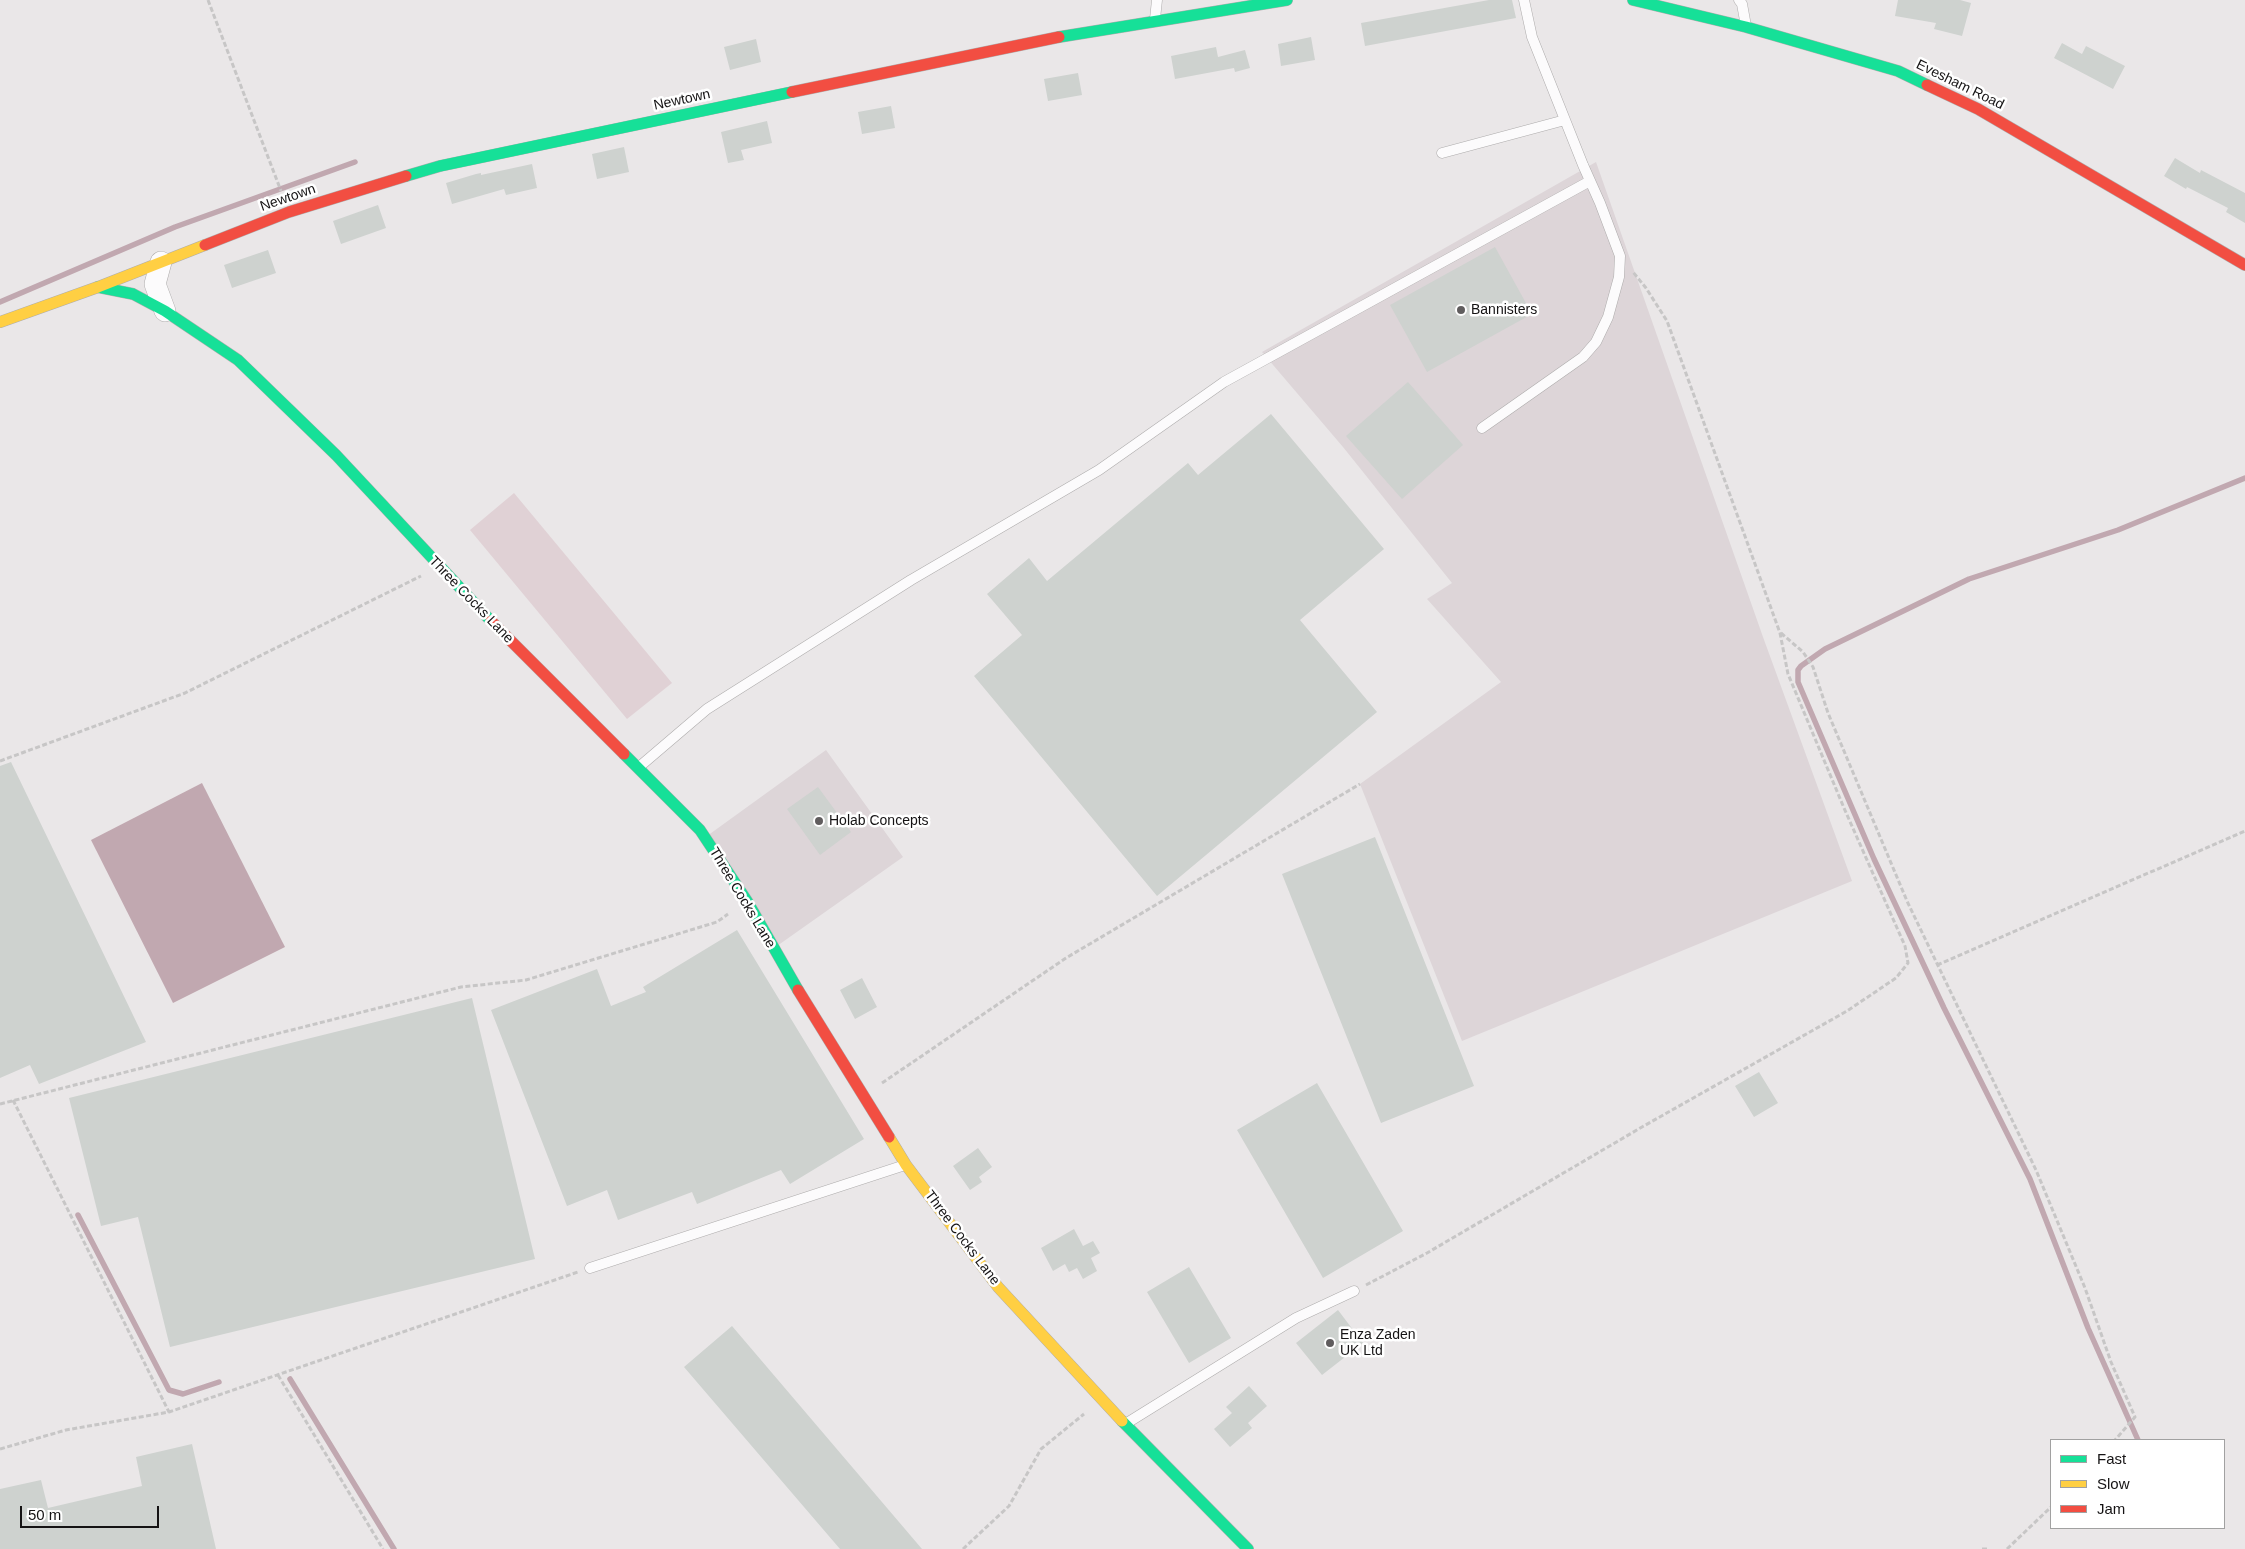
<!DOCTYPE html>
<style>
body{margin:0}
#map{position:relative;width:2245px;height:1549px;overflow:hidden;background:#eae7e8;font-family:Helvetica,sans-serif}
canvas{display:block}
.legend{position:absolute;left:2050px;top:1439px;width:175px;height:90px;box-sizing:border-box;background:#fff;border:1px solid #a1a1a1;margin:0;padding:6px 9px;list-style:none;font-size:15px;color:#151314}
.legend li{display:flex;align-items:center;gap:10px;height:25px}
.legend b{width:25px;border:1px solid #a1a1a1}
.scale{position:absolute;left:20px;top:1506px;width:139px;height:22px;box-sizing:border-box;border:2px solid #151314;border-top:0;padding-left:6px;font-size:15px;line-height:18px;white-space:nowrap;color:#151314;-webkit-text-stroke:4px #fff;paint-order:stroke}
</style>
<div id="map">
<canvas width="2245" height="1549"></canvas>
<ul class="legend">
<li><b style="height:6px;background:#16e098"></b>Fast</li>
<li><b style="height:6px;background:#ffcf43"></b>Slow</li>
<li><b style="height:6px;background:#f24e42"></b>Jam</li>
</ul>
<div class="scale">50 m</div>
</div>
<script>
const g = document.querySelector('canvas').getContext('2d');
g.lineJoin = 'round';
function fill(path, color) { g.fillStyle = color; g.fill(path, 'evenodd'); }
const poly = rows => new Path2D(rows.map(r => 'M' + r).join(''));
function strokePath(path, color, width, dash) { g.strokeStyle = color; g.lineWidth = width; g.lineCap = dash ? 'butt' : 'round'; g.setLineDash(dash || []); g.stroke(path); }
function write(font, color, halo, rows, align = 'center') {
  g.font = font + ' Helvetica,sans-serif'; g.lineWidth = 5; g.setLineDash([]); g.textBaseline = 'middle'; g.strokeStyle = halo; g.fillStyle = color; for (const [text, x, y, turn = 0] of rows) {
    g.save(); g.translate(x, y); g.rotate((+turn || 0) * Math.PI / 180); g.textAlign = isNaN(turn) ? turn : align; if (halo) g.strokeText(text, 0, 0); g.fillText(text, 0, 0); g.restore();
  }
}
const built = poly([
 [1596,162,1763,637,1852,881,1462,1041,1360,784,1501,682,1427,599,1452,583,1343,447,1262,352],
 [826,750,903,857,777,946,707,836]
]);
const green = poly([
 [514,493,672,683,627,719,470,530]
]);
const water = poly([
 [202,783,285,947,173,1003,91,840]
]);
const stream = poly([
 [0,302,175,227,355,162],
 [78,1215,169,1390,183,1394,219,1382],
 [290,1379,394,1549],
 [2138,1440,2088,1328,2030,1179,1944,1008,1874,859,1798,682,1798,670,1801,666,1825,649,1969,579,2118,530,2245,478]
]);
const building = poly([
 [1489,0,1512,0,1516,18,1365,46,1361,23],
 [1898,0,1960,0,1971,3,1962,36,1934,29,1936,23,1895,16],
 [1311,37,1315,60,1281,66,1278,44],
 [756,39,761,62,730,70,724,47],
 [2062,43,2082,54,2086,46,2125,66,2113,89,2054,58],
 [1216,47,1218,57,1245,50,1250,68,1235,72,1234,68,1175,79,1171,56],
 [1078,73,1082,95,1048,101,1044,79],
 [891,106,895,128,862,134,858,112],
 [767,121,772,143,741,150,744,160,728,163,721,132],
 [624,147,629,172,597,179,592,154],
 [2175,158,2200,173,2201,170,2245,193,2245,223,2226,212,2228,208,2187,187,2186,189,2164,176],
 [532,164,537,188,506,195,504,189,452,204,446,183,476,174,481,173,481,175],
 [378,205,386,228,341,244,333,221],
 [1495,247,1532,314,1427,372,1390,305],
 [268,250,276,273,232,288,224,265],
 [1408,382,1463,445,1402,499,1346,436],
 [1271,414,1384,549,1300,620,1377,712,1157,896,974,676,1022,635,987,594,1029,558,1047,581,1188,463,1198,475],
 [11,762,146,1042,39,1084,30,1065,0,1078,0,766],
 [818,787,851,832,820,855,787,809],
 [1375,837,1474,1086,1381,1123,1282,874],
 [737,930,864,1139,790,1184,781,1170,697,1204,692,1192,618,1220,607,1190,567,1206,491,1010,597,969,611,1006,646,992,643,987],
 [862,978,877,1007,855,1019,840,990],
 [472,998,535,1259,170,1347,138,1217,101,1226,69,1098],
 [1759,1072,1778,1103,1754,1117,1735,1086],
 [1317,1083,1403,1231,1323,1278,1237,1130],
 [978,1148,992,1167,979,1177,982,1182,970,1190,953,1166],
 [1074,1229,1083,1246,1093,1241,1100,1253,1091,1258,1097,1271,1083,1279,1077,1268,1069,1272,1065,1264,1053,1271,1041,1248],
 [1189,1267,1231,1338,1189,1363,1147,1292],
 [1338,1310,1363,1343,1322,1375,1296,1343],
 [732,1326,922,1549,840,1549,684,1367],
 [1249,1386,1267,1406,1248,1423,1252,1428,1230,1447,1214,1429,1232,1413,1226,1407],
 [192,1444,216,1549,0,1549,0,1489,41,1480,48,1508,142,1486,136,1457]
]);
const path = poly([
 [208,0,281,191],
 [1781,633,1803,652,1813,667,1828,713,1907,901,2036,1170,2085,1288,2111,1362,2135,1417,2115,1440],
 [0,761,185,693,421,576],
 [1937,965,2245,831],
 [882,1083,1066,958,1360,784],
 [13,1100,169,1412],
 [0,1104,461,987,526,980,717,922,728,914],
 [1366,1285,1427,1253,1642,1127,1847,1011,1896,978,1908,963,1905,946,1844,808,1788,674,1780,633,1667,321,1646,288,1633,272],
 [278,1375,383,1549],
 [0,1449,66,1430,169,1412,578,1272],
 [963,1549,1009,1506,1041,1449,1084,1414],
 [1982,1549,1989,1549],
 [2007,1549,2051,1507]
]);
const lane = poly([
 [1739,0,1742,4,1746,26],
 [1155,19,1157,0],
 [1442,153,1565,120],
 [1482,428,1583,357,1596,342,1608,317,1619,277,1620,256,1600,203,1583,165,1532,37,1524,0],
 [639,767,707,709,911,580,1099,470,1224,382,1590,181],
 [590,1268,905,1165],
 [1127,1423,1296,1318,1354,1291]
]);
const street = poly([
 [161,262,155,284,165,311]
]);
const fast = poly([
 [1633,0,1746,27,1898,71,1927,85],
 [1059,37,1287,0],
 [406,176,440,166,792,92],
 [98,287,133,294,165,311,238,360,336,455,491,621],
 [624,754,700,830,747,901,798,990],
 [1122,1421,1248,1549]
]);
const slow = poly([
 [0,322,98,287,205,245],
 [889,1137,906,1165,998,1287,1122,1421]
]);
const jam = poly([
 [1927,85,1978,109,2245,265],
 [792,92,1059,37],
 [205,245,289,212,406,176],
 [491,621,624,754],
 [798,990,889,1137]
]);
const markers = [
 [1461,310,5,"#605d5e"],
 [819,821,5,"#605d5e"],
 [1330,1343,5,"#605d5e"]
];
const streetNames = [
 ["Evesham Road",1960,85,26],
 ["Newtown",682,100,-12],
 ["Newtown",288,198,-19],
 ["Three Cocks Lane",471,600,46],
 ["Three Cocks Lane",742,898,59],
 ["Three Cocks Lane",962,1238,53]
];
const poiNames = [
 ["Bannisters",1471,310],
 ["Holab Concepts",829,821],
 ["Enza Zaden",1340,1335],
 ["UK Ltd",1340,1351]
];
fill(built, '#ddd5d8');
fill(green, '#e0d1d5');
fill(water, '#c1a8b0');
strokePath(stream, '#c1a8b0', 5.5);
fill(building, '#ced2cf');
strokePath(lane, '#aeacac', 11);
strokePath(street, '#aeacac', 22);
strokePath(fast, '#aeacac', 12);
strokePath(slow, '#aeacac', 12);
strokePath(jam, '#aeacac', 12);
strokePath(path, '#c7c6c6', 3, [5, 2.5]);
strokePath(lane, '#fcfbfc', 10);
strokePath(street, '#fcfbfc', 21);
strokePath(fast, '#16e098', 11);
strokePath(slow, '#ffcf43', 11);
strokePath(jam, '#f24e42', 11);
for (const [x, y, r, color] of markers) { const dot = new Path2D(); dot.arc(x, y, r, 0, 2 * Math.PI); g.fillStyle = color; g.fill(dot); strokePath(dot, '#fff', 2); }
write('14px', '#151314', '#fff', streetNames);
write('14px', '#151314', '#fff', poiNames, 'left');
</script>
